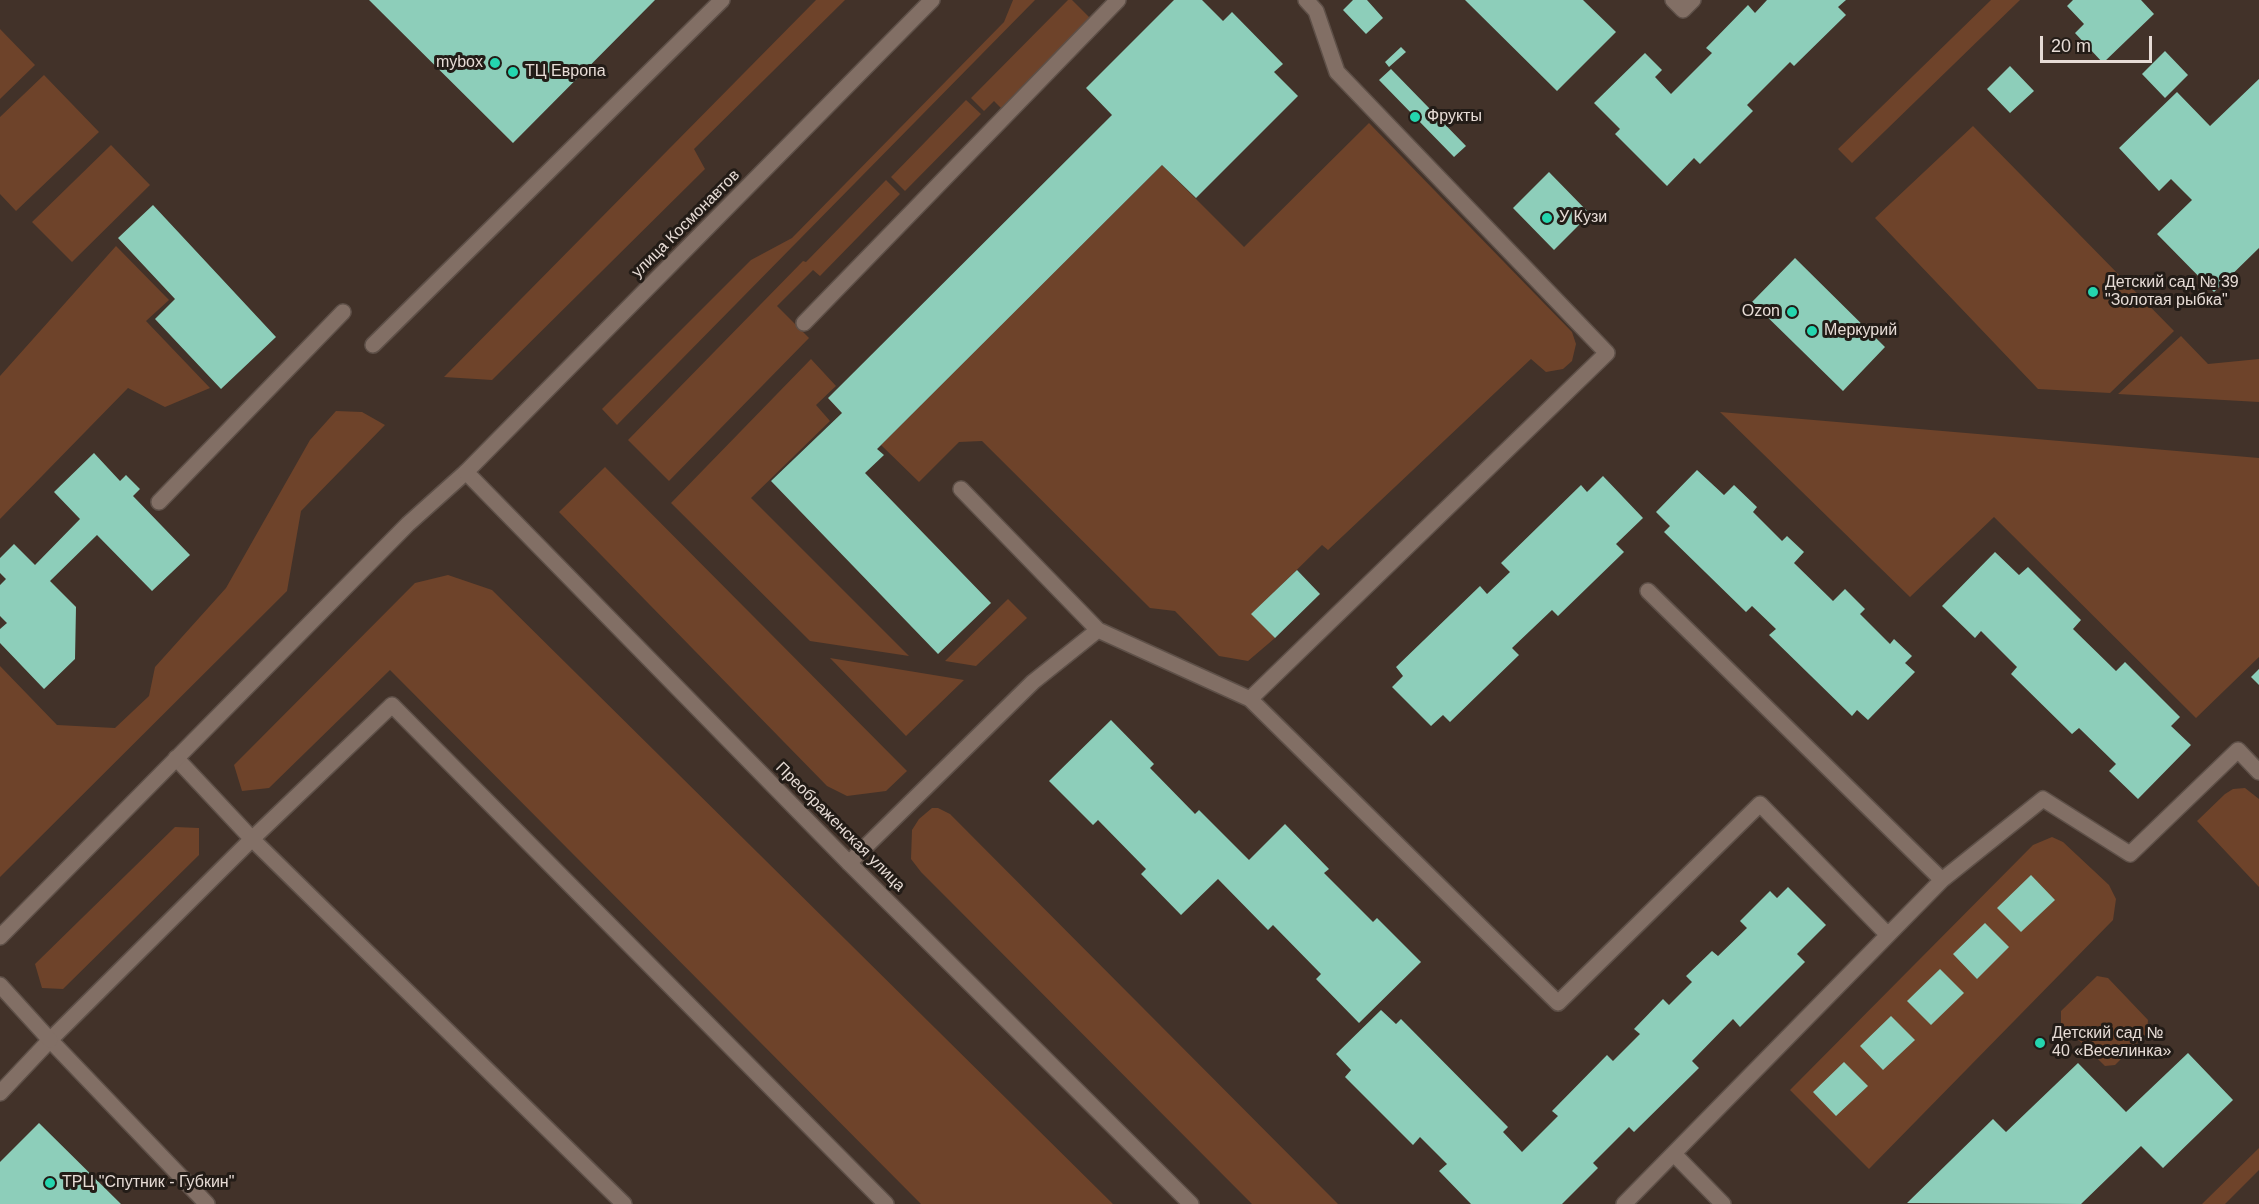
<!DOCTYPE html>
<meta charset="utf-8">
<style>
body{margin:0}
#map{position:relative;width:2259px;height:1204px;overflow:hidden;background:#423229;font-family:Arial,sans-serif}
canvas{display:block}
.scale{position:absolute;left:2040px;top:36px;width:112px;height:27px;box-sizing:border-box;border:3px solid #e7dcd6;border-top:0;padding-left:8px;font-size:18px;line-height:21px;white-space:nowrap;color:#e7dcd6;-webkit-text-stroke:4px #231c17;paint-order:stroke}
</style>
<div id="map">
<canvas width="2259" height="1204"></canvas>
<div class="scale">20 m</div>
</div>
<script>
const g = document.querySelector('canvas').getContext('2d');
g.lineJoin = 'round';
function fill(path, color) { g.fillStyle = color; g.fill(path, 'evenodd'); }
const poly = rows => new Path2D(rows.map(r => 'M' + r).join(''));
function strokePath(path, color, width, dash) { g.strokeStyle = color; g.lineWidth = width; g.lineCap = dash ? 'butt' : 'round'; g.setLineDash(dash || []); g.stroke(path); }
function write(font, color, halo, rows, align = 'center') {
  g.font = font + ' Arial,sans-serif'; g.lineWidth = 6; g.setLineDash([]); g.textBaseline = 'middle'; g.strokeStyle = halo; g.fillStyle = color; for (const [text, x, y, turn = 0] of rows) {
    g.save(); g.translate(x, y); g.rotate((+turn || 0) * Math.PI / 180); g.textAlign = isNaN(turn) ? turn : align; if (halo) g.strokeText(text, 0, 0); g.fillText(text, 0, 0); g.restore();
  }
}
const green = poly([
 [816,0,845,0,694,149,705,169,492,380,444,377],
 [1013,0,1035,0,617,425,602,409,751,260,792,238,1004,22],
 [1068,0,1072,0,1090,18,1001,108,994,101,984,111,971,98],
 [1991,0,2020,0,1852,163,1838,149],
 [0,29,35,65,0,99],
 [44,75,99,132,16,211,0,194,0,117],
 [966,100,981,114,905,191,891,177],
 [1369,123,1572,332,1576,344,1572,361,1563,369,1546,372,1531,359,1328,550,1322,545,1252,614,1275,638,1248,661,1219,656,1175,611,1150,608,982,441,959,442,919,482,881,445,1162,165,1244,247],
 [1973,126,2174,331,2110,393,2038,389,1875,218],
 [111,145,150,185,72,262,32,222],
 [886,180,900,194,820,276,813,270,777,306,809,338,669,481,628,440,803,261,806,262],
 [116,246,169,300,146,321,210,388,165,407,128,388,0,519,0,376],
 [2181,336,2208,364,2259,359,2259,402,2118,394],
 [811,359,836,386,816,405,830,421,751,498,909,656,810,641,671,503],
 [336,411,362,412,385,425,301,511,287,591,0,877,0,666,57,725,115,728,149,696,155,667,226,588,310,440],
 [1720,412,2259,458,2259,657,2196,718,1994,517,1910,597],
 [605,467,907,771,886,791,847,796,827,786,559,512],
 [448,575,492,590,1113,1204,921,1204,390,670,269,788,242,791,234,765,415,583],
 [1008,599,1027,618,976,666,945,661],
 [830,658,964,680,906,736],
 [2245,788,2259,799,2259,887,2197,821,2225,794,2233,789],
 [932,808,938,808,950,814,1338,1204,1252,1204,921,872,911,859,912,830,919,819],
 [175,827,199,828,199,855,63,989,42,988,35,964],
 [2052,837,2063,842,2109,885,2116,899,2113,920,1869,1169,1790,1090,2033,845],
 [2097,976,2108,978,2148,1020,2147,1033,2115,1065,2105,1066,2061,1023,2061,1011],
 [2259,1148,2259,1170,2225,1204,2202,1204]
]);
const building = poly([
 [369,0,655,0,513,143],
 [1174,0,1202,0,1223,21,1232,12,1283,64,1274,72,1298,96,1196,198,1162,165,877,449,884,455,865,473,991,603,938,654,771,481,842,413,828,398,1112,115,1086,88],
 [1353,0,1367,0,1383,18,1366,34,1343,10],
 [1465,0,1583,0,1616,32,1557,91],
 [1767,0,1846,0,1838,7,1846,15,1794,66,1790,62,1747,105,1753,111,1700,164,1694,158,1667,186,1615,134,1620,129,1594,103,1645,53,1662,70,1655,77,1671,94,1712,53,1706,48,1748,5,1755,13],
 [2073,0,2141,0,2154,14,2103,63,2075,33,2084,24,2067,6],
 [1401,47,1406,52,1389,67,1385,62],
 [2165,51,2188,75,2165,98,2142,74],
 [2010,66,2034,91,2010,113,1987,89],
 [1391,69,1466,146,1454,157,1379,80],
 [2259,79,2259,248,2214,292,2157,234,2192,200,2171,179,2159,191,2119,148,2177,92,2210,126],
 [1549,172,1590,214,1554,250,1513,208],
 [153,205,276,337,221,389,155,319,175,299,118,238],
 [1795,258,1885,347,1843,391,1752,302],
 [94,453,120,481,126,475,140,489,133,496,190,555,152,591,97,535,50,581,76,607,75,659,44,689,0,643,0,629,7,623,0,616,0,585,6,579,0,573,0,558,14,544,35,565,80,519,54,492],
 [1697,470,1724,495,1734,485,1757,507,1753,512,1782,541,1787,536,1804,552,1794,563,1833,601,1845,589,1865,609,1860,614,1890,644,1894,639,1912,656,1905,663,1915,672,1868,720,1857,710,1852,716,1769,635,1776,629,1752,606,1746,612,1664,532,1670,526,1656,512],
 [1603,476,1643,518,1616,544,1624,552,1558,616,1552,610,1512,648,1519,655,1450,722,1443,715,1431,726,1392,687,1403,676,1396,667,1480,586,1487,594,1510,572,1501,563,1581,485,1587,492],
 [1995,552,2019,575,2028,567,2081,620,2073,629,2116,671,2125,662,2180,717,2171,726,2191,745,2138,799,2109,771,2116,764,2079,728,2072,734,2011,674,2017,667,1981,631,1975,638,1942,606],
 [1297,570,1320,594,1275,638,1251,614],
 [2259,669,2259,685,2251,677],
 [1111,720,1154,764,1150,768,1195,814,1199,810,1249,860,1285,824,1329,869,1324,873,1373,922,1377,918,1421,962,1359,1023,1316,979,1321,974,1273,925,1268,930,1218,879,1181,915,1141,874,1146,869,1098,820,1093,825,1049,781],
 [2031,875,2055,900,2021,932,1997,908],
 [1788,887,1826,925,1797,954,1805,962,1740,1027,1733,1019,1692,1061,1699,1068,1634,1132,1629,1127,1593,1163,1598,1168,1562,1204,1471,1204,1439,1171,1447,1164,1420,1137,1413,1145,1345,1077,1351,1070,1336,1054,1381,1010,1396,1024,1401,1019,1508,1127,1503,1132,1522,1152,1558,1116,1552,1111,1607,1055,1613,1061,1640,1034,1634,1029,1663,999,1669,1005,1692,982,1686,976,1712,951,1718,956,1747,928,1740,921,1770,891,1777,898],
 [1985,923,2009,947,1977,979,1953,954],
 [1940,969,1964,993,1931,1025,1907,1001],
 [1891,1016,1915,1040,1883,1070,1860,1046],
 [2188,1053,2233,1100,2163,1168,2141,1146,2081,1204,1907,1203,1993,1119,2006,1132,2078,1063,2126,1112],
 [1844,1062,1868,1086,1836,1116,1813,1092],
 [39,1123,121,1204,0,1204,0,1162]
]);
const service = poly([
 [1673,0,1683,10,1693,0],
 [804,323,1118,0],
 [373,345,722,0],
 [961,489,1098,630,1250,699,1607,353,1337,72,1316,11,1306,0],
 [159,502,343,312],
 [1648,591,1942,880],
 [1250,699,1558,1003,1760,804,1887,934],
 [176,758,252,839,624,1204],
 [849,863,1033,682,1098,630],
 [50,1040,207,1204],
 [0,1093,50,1040,252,839,392,705,886,1204],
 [1674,1154,1723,1204],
 [1624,1204,1942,880,2043,799,2130,854,2238,750,2259,772]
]);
const minor = poly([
 [0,937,408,524,466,472],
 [0,985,50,1040]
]);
const secondary = poly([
 [932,0,466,472,849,863,1191,1204]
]);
const markers = [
 [495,63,6,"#24d5ae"],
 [513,72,6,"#24d5ae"],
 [1415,117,6,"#24d5ae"],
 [1547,218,6,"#24d5ae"],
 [2093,292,6,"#24d5ae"],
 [1792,312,6,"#24d5ae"],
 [1812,331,6,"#24d5ae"],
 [2040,1043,6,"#24d5ae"],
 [50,1183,6,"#24d5ae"]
];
const poiNames = [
 ["mybox",483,63,"right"],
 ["ТЦ Европа",525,72],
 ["Фрукты",1427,117],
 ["У Кузи",1559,218],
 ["Детский сад № 39",2105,283],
 ["\"Золотая рыбка\"",2105,301],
 ["Ozon",1780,312,"right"],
 ["Меркурий",1824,331],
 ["Детский сад №",2052,1034],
 ["40 «Веселинка»",2052,1052],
 ["ТРЦ \"Спутник - Губкин\"",62,1183]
];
const streetNames = [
 ["улица Космонавтов",686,224,-45],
 ["Преображенская улица",840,827,45]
];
fill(green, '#6e432a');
fill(building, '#8dceba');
strokePath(service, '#5e5048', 18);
strokePath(minor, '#5e5048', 18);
strokePath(secondary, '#5e5048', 18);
strokePath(service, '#826f65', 15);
strokePath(minor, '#826f65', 15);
strokePath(secondary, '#826f65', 15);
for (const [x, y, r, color] of markers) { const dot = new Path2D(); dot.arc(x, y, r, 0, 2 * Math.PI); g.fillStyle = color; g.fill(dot); strokePath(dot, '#231c17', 2); }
write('16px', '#e7dcd6', '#231c17', poiNames, 'left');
write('16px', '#e7dcd6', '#231c17', streetNames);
</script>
